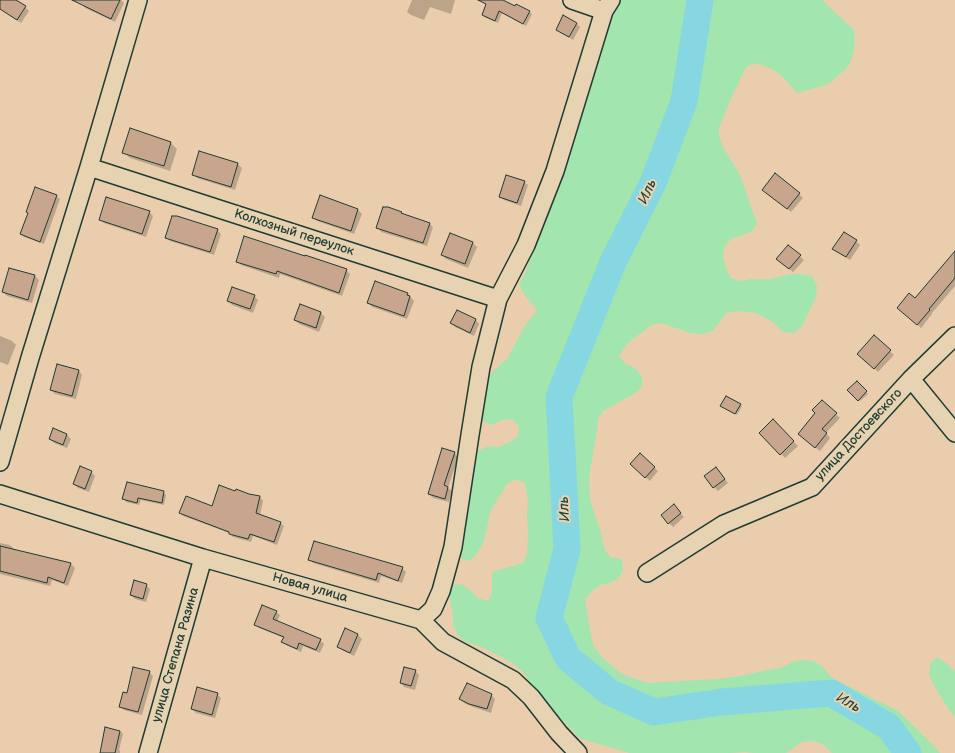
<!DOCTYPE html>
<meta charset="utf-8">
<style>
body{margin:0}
canvas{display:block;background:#eacdad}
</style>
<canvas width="955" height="753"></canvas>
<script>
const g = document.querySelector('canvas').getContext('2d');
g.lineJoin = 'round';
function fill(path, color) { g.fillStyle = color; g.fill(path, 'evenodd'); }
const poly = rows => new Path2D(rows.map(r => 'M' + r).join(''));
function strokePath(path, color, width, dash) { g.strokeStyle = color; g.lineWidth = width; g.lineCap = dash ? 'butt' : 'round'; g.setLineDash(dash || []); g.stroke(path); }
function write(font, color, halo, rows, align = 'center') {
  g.font = font + ' "Balsamiq Sans",sans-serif'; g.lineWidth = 4; g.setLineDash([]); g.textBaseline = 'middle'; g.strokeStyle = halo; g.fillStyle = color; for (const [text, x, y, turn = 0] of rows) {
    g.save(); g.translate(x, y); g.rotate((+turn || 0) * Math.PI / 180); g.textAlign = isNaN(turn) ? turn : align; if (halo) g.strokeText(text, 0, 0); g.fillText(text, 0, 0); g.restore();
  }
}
const green = poly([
 [618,0,822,0,854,30,855,40,854,51,851,61,846,69,828,84,797,93,783,77,773,70,765,66,756,63,746,67,732,96,719,127,719,137,723,147,740,175,757,224,751,232,731,239,724,247,723,257,726,268,731,278,741,281,751,279,771,279,791,274,802,274,812,276,817,286,816,297,802,326,794,333,783,332,774,323,756,313,736,311,726,313,713,331,702,334,691,333,661,323,651,325,643,332,634,338,627,344,619,356,626,364,635,368,642,376,642,386,634,394,603,411,598,419,597,430,589,477,590,498,592,507,600,529,605,551,612,558,622,559,623,570,618,579,609,583,600,585,592,591,585,599,591,636,594,647,601,656,619,672,629,677,648,683,717,679,739,676,783,667,792,662,803,660,813,661,822,666,830,676,838,681,898,711,931,743,940,753,832,753,822,744,812,741,802,742,786,753,754,753,745,752,730,753,630,753,581,739,529,687,527,677,520,669,512,663,492,652,484,648,464,641,457,634,453,625,453,614,449,595,451,585,461,584,470,590,478,598,488,601,492,592,492,572,523,563,527,554,528,533,527,513,528,502,525,483,516,479,507,484,491,510,483,544,477,553,470,561,461,558,460,547,468,455,489,446,499,447,511,441,518,436,519,426,512,419,501,420,492,425,483,421,481,410,487,380,492,372,507,359,526,324,537,310,524,294,519,285,524,276,573,137],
 [937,657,946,663,955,672,955,716,950,711,933,684,929,675,930,664]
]);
const shadow = poly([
 [1,0,14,0,25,7,29,11,21,23,0,9,0,2],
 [83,0,121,0,124,3,115,22,85,8,82,4],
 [412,0,455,0,451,14,430,7,424,20,411,15,407,12],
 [479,0,499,0,529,12,532,14,526,26,502,13,498,23,486,18,483,15,487,5],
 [576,23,580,27,573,40,561,33,557,30],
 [131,130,171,143,177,149,170,171,130,158,124,152],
 [200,152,238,164,242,168,235,190,197,178,193,174],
 [524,182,528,185,521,206,504,200,500,196],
 [767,193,799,194,803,198,791,212],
 [56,196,60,199,44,244,24,237,21,234,29,214],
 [321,197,358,210,362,214,354,234,317,221,313,217],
 [149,212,153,216,146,237,104,223,100,219],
 [401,212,405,216,429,223,433,227,427,246,381,232,378,228],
 [173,216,217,230,221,234,214,255,170,241,166,237],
 [844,233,856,241,860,245,850,260,837,252,834,248],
 [451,234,473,243,477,247,468,268,446,259,442,255],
 [788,246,804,260,793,272,782,263],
 [955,252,955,286,932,313,932,314,921,328,902,311,916,300,948,261,947,260],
 [237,261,346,270,350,274,342,296,280,274,279,278,241,265],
 [10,269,35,276,39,280,32,303,7,296,3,292],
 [407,293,414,301,407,319,372,307,368,303],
 [254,296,258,300,253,313,232,305,228,301],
 [300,305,321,313,325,317,319,332,299,324,295,320],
 [476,320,479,324,474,336,455,327,451,323],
 [0,336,12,341,16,345,8,365,0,362],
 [874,337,894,355,878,372,862,357],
 [79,371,82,375,76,399,55,394,51,390],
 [857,382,868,394,860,401,849,390],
 [822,401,840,418,826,433,830,438,820,451,803,438],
 [740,405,742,406,737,415,722,406],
 [773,421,798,446,785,458,761,433],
 [54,429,67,435,71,439,67,448,54,443,50,439],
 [454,453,458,457,448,488,452,491,449,502,433,498,429,494],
 [640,454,658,471,650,481,635,468],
 [716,468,728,483,718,491,714,487],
 [91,472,95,476,89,492,78,488,74,484],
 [163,492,166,495,164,505,141,500,139,505,126,502,124,499],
 [236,492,260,497,263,501,260,515,280,523,284,526,277,545,253,536,251,542,233,537,229,533,183,516,180,513,212,507],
 [677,509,684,517,673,527,669,523],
 [0,543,10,545,14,549,14,550,71,564,75,568,68,586,52,580,50,586,0,574],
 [310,560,402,568,406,572,402,583,381,576,379,583,313,563],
 [146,585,150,589,146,602,135,599,131,595],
 [276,612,280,615,277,622,320,640,324,644,320,653,303,646,301,652,286,645,283,642,284,638,259,628,255,624],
 [346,629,358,635,362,639,354,656,342,650,338,647],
 [415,671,419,675,415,690,404,687,401,683],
 [149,672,153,676,142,715,124,710,120,706,128,694],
 [217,694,221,698,215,718,196,713,192,709],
 [491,695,495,699,491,713,473,707,464,703,461,699],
 [120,731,123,734,119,750,120,751,120,753,101,753]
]);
const river = poly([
 [700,0,684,101,653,183,613,262,559,397,567,549,549,618,568,658,609,692,654,712,722,702,831,693,889,727,908,753]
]);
const building = poly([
 [0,0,16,0,26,6,17,20,0,9,0,0],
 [72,0,120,0,111,19,72,0],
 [478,0,503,0,515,6,516,4,530,11,523,24,499,11,495,21,482,15,486,4,478,0],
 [563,15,577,23,569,37,556,30,563,15],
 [130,128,171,142,164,166,122,153,130,128],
 [199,151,238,163,231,187,192,175,199,151],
 [775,173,800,193,787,209,762,190,775,173],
 [506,175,525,181,517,203,499,197,506,175],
 [35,187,57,195,40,242,20,234,28,213,26,212,35,187],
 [320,195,358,209,351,231,312,218,320,195],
 [106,197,150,211,142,234,99,220,106,197],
 [383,207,388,207,402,212,401,213,430,223,423,243,376,228,383,207],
 [172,216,177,216,218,229,210,252,165,238,172,216],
 [844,232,857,240,846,257,832,249,844,232],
 [450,233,473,242,465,264,441,255,450,233],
 [244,236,305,256,305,255,347,269,339,293,277,271,276,274,236,262,244,236],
 [788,245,801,255,789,269,776,259,788,245],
 [955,251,955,278,929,309,930,310,917,325,897,308,909,293,915,298,955,251],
 [9,268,35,275,28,300,2,292,9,268],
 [375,281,408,293,407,295,410,296,404,316,367,303,375,281],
 [232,287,255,295,250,309,227,301,232,287],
 [300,304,321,312,316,328,294,320,300,304],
 [457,310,476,319,470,333,450,323,457,310],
 [874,335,891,350,874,369,857,354,874,335],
 [57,364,79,370,72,396,50,390,57,364],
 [857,381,867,391,858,401,847,390,857,381],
 [726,396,741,404,735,414,720,406,726,396],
 [822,400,837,413,822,429,827,433,815,448,798,434,815,413,812,410,822,400],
 [773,419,794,441,780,455,759,433,773,419],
 [53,428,67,434,63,445,49,439,53,428],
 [442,448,455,452,444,485,448,487,445,499,428,494,442,448],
 [640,453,655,467,645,478,630,464,640,453],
 [80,466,92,471,85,489,73,484,80,466],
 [716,467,725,479,713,488,704,476,716,467],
 [127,482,164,491,162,503,138,498,137,503,122,499,127,482],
 [219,485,235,491,236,489,249,494,260,496,256,513,281,522,274,542,250,534,248,539,229,534,229,532,179,513,186,496,212,506,219,485],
 [674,504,681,513,668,524,661,515,674,504],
 [314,541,403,567,398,581,378,573,376,580,308,560,314,541],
 [0,546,71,563,64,583,48,577,47,583,0,571,0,546],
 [134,580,147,584,143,599,130,595,134,580],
 [262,605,277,611,273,619,321,639,316,650,299,643,297,649,281,642,284,637,254,625,262,605],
 [345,628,358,634,350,653,337,647,345,628],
 [133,667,150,671,138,712,119,707,123,692,127,693,133,667],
 [404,667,416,670,411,686,400,683,404,667],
 [467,683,492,694,487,709,469,704,459,699,467,683],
 [197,687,218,693,212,715,191,709,197,687],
 [105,727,120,731,115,753,100,753,105,727]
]);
const minor = poly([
 [572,0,604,11],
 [89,167,498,299],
 [911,379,955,433],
 [0,462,30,358,89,167,138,0],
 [0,494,203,558,421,620,443,642,513,680,531,697,559,733,578,753],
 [647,573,724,524,812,487,911,379,955,336],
 [421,620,433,609,441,591,453,547,470,435,481,367,498,299,526,245,555,171,604,11,611,0],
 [148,753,203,558]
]);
const streetNames = [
 ["Колхозный переулок",294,233,18],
 ["улица Достоевского",859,435,-47],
 ["Новая улица",310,588,16],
 ["улица Степана Разина",176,655,-74]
];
const waterNames = [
 ["Иль",648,192,-65],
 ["Иль",565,509,-93],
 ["Иль",848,703,30]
];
fill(green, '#a2e5af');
fill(shadow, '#0003');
strokePath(river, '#87d7e3', 27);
fill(building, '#c8a68d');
strokePath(building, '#1f3d34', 1);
strokePath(minor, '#1f3d34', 20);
strokePath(minor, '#e7d3b1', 17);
write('13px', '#1f3d34', '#e7d3b1', streetNames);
write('italic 14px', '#24453d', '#e7d3b1', waterNames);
</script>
